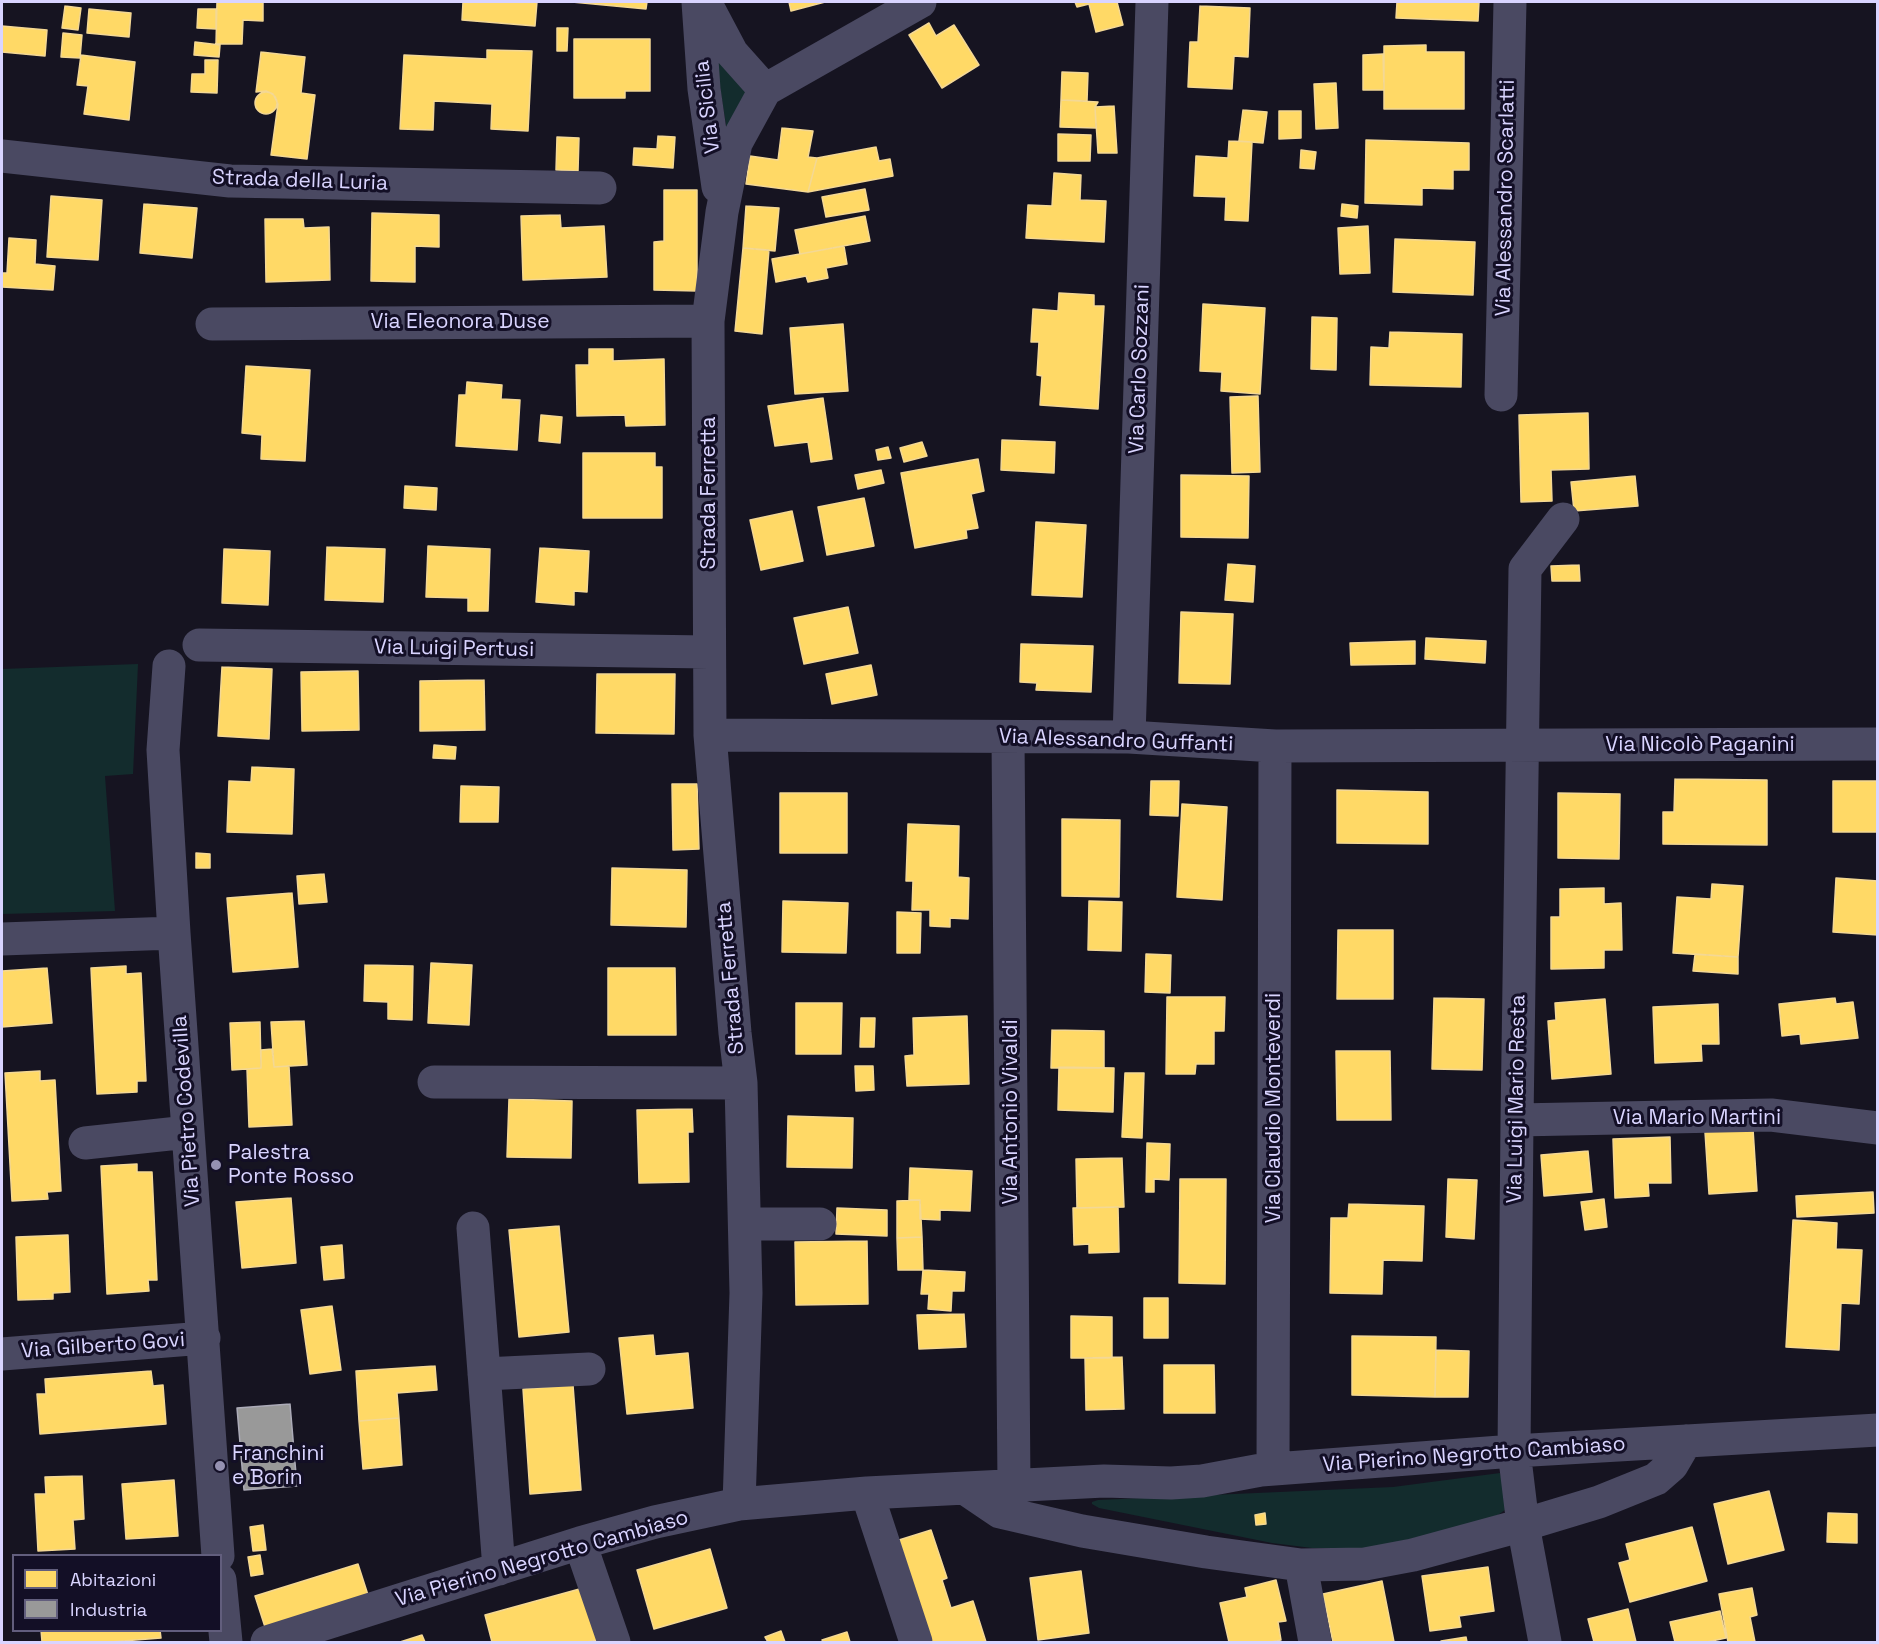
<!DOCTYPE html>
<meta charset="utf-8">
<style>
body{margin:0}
#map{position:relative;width:1879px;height:1644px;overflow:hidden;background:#161421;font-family:"Space Grotesk",sans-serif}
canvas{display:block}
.frame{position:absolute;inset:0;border:3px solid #d9d4ff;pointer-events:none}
.legend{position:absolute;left:12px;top:1554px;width:210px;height:78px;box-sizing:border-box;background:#130f26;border:2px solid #625e7d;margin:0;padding:8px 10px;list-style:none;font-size:18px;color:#d9d4ff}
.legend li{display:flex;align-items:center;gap:12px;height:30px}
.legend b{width:30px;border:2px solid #625e7d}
</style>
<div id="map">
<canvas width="1879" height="1644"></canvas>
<div class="frame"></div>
<ul class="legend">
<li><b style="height:16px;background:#ffd966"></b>Abitazioni</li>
<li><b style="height:16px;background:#999"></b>Industria</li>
</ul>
</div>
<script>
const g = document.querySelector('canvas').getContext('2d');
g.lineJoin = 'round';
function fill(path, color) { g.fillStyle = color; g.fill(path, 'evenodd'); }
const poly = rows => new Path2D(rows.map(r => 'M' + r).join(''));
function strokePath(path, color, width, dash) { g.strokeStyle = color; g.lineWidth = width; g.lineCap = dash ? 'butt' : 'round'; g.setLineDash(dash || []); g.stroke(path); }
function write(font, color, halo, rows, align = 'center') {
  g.font = font + ' "Space Grotesk",sans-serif'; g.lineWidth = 6; g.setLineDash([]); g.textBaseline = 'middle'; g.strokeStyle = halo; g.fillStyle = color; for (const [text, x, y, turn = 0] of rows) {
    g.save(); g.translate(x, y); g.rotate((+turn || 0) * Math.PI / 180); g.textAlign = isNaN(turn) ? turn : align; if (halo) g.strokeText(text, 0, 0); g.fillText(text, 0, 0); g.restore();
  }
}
const green = poly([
 [711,31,749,97,727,131],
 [138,664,133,774,105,776,115,911,2,914,2,669],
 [1500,1473,1509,1507,1498,1515,1457,1528,1372,1548,1312,1548,1272,1543,1099,1508,1092,1504,1092,1502,1098,1500,1393,1487]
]);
const homes = poly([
 [217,2,263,2,263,21,243,20,242,44,216,44,217,2],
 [463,2,537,2,535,26,462,20,463,2],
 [572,2,647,2,646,9,572,2],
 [789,2,825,2,791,11,789,2],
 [1075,2,1117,2,1123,25,1096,32,1089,4,1077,7,1075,2],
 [1397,2,1479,2,1478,21,1396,18,1397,2],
 [65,6,81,8,78,30,62,28,65,6],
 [1200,6,1250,8,1248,57,1234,56,1232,89,1188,87,1190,42,1198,42,1200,6],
 [89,9,131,13,129,37,87,33,89,9],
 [198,9,216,9,216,29,197,28,198,9],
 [929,23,936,36,954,25,979,65,942,88,909,35,929,23],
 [2,26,47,30,45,56,2,52,2,26],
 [557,28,568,28,567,51,557,51,557,28],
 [63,33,82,35,80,58,61,57,63,33],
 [574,39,650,39,650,91,625,91,625,98,574,98,574,39],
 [195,42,220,45,219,57,194,55,195,42],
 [1426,45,1426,52,1464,52,1464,109,1384,109,1384,46,1426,45],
 [487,50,532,51,528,131,491,129,492,104,434,101,433,130,400,129,404,55,487,59,487,50],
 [261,52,305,57,301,93,315,95,307,159,271,155,278,104,273,94,266,91,256,92,261,52],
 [1383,54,1384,90,1363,90,1363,55,1383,54],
 [81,55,135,62,129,120,84,114,88,86,77,85,81,55],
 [205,60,218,60,217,93,191,92,192,74,205,74,205,60],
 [1062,72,1088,73,1087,101,1061,100,1062,72],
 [1336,83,1338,128,1316,129,1314,84,1336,83],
 '255 103a11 11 0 1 1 22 0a11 11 0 1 1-22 0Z',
 [1061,100,1098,102,1095,107,1096,128,1060,127,1061,100],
 [1114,106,1117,153,1098,153,1095,107,1114,106],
 [1243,110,1267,112,1263,143,1239,141,1243,110],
 [1279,111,1301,111,1301,138,1279,139,1279,111],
 [782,128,813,131,808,157,817,158,808,192,746,184,750,156,778,160,782,128],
 [1058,134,1091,135,1090,161,1058,161,1058,134],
 [658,136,675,137,673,168,633,165,634,148,657,149,658,136],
 [557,137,579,138,578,171,556,170,557,137],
 [1366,140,1469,143,1469,170,1453,170,1453,189,1422,188,1422,205,1365,203,1366,140],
 [1229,141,1252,142,1248,221,1225,220,1226,197,1194,196,1196,156,1228,158,1229,141],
 [876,147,879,161,890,159,893,176,808,192,817,158,876,147],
 [1301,150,1316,152,1314,169,1300,168,1301,150],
 [1054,173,1081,175,1080,200,1106,201,1104,242,1026,238,1028,205,1052,206,1054,173],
 [865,189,869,210,826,217,822,197,865,189],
 [664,190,697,190,697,291,654,290,654,242,664,241,664,190],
 [51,196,102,200,98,260,47,257,51,196],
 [144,204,197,208,192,258,140,253,144,204],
 [1342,204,1358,206,1357,218,1341,216,1342,204],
 [746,206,779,208,775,251,743,248,746,206],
 [372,213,439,215,439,247,415,246,415,282,371,281,372,213],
 [560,215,561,228,604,226,607,277,523,280,521,216,560,215],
 [865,216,870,241,800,254,795,230,865,216],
 [265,219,303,219,304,228,329,227,330,280,266,282,265,219],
 [1368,226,1370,273,1340,274,1338,228,1368,226],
 [9,238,36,240,35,264,55,266,53,290,2,287,2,273,7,273,9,238],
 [1395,239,1475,242,1473,295,1393,292,1395,239],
 [844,246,847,264,826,268,828,278,808,282,806,276,776,282,772,259,844,246],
 [743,248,769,250,762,334,735,331,743,248],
 [1059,293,1094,295,1094,306,1104,306,1098,409,1040,405,1042,376,1037,375,1039,342,1031,342,1033,309,1058,311,1059,293],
 [1203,304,1265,308,1260,394,1221,391,1222,372,1200,371,1203,304],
 [1312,317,1337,318,1336,370,1311,369,1312,317],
 [843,324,848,391,795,394,790,328,843,324],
 [1390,332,1462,334,1461,387,1370,385,1371,347,1389,348,1390,332],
 [589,349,613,349,613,361,664,359,665,425,626,426,625,415,577,416,576,365,589,365,589,349],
 [246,366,310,370,305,461,261,459,262,435,242,433,246,366],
 [467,382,502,385,501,399,520,400,517,450,456,446,459,395,466,395,467,382],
 [1258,396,1260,472,1232,473,1230,397,1258,396],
 [823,398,832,459,811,462,808,442,775,446,768,406,823,398],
 [1588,413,1589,469,1551,470,1552,501,1521,502,1519,415,1588,413],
 [541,415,562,417,560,443,539,441,541,415],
 [1002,440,1055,442,1054,473,1001,470,1002,440],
 [922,442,927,456,904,462,900,448,922,442],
 [888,447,891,458,878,460,876,450,888,447],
 [583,453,655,453,655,467,662,467,662,518,583,518,583,453],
 [978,459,984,491,971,494,978,528,966,530,967,538,915,548,901,473,978,459],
 [881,470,884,483,858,489,855,475,881,470],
 [1181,475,1249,476,1248,538,1181,537,1181,475],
 [1635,476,1638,506,1574,511,1571,482,1635,476],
 [405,486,437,488,436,510,404,508,405,486],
 [864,498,874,546,827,555,818,507,864,498],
 [792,511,803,561,761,570,750,520,792,511],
 [1036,522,1086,525,1082,597,1032,595,1036,522],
 [428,546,490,549,488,611,468,611,468,598,426,597,428,546],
 [327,547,385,549,383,602,325,600,327,547],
 [540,548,589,551,587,592,574,591,574,605,536,602,540,548],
 [224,549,270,551,268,605,222,603,224,549],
 [1228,564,1255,566,1253,602,1225,600,1228,564],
 [1579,565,1580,581,1552,581,1551,566,1579,565],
 [848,607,858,653,804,664,794,618,848,607],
 [1181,612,1233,614,1230,684,1179,683,1181,612],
 [1426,638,1486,641,1485,663,1425,659,1426,638],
 [1415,641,1415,664,1351,665,1350,643,1415,641],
 [1021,644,1093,646,1091,692,1036,690,1037,683,1020,682,1021,644],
 [871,665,877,695,832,704,826,674,871,665],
 [222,667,272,669,269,739,218,736,222,667],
 [358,671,359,730,302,731,301,672,358,671],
 [597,674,675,674,674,734,596,733,597,674],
 [484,680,485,730,420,731,420,681,484,680],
 [434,745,456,747,455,759,433,758,434,745],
 [252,767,294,769,292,834,227,832,229,781,251,782,252,767],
 [1675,779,1767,780,1767,845,1663,844,1663,812,1674,812,1675,779],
 [1151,781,1179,781,1178,816,1150,815,1151,781],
 [1833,781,1878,781,1878,832,1833,832,1833,781],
 [672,784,697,784,699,849,673,850,672,784],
 [461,786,499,787,498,822,460,822,461,786],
 [1337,790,1428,792,1428,844,1337,843,1337,790],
 [780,793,847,793,847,853,780,853,780,793],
 [1558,793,1620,794,1619,859,1558,858,1558,793],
 [1182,804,1227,807,1222,900,1177,897,1182,804],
 [1062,819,1120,820,1119,897,1062,896,1062,819],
 [908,824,959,826,958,877,969,878,968,919,950,918,950,927,930,926,930,910,912,910,913,881,906,881,908,824],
 [196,853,210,854,210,868,196,868,196,853],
 [612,868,687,870,686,927,611,925,612,868],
 [324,874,327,902,299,904,297,876,324,874],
 [1836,878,1878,881,1878,935,1833,932,1836,878],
 [1712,884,1743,886,1738,957,1673,953,1677,897,1711,899,1712,884],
 [1604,888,1604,904,1621,903,1622,950,1604,950,1604,968,1551,969,1551,917,1560,917,1560,889,1604,888],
 [292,893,298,967,233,972,227,898,292,893],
 [783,901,848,903,846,953,782,952,783,901],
 [1089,901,1122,902,1121,951,1088,950,1089,901],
 [897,912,921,913,920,953,897,953,897,912],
 [1338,930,1393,930,1393,999,1337,999,1338,930],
 [1146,954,1171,955,1170,993,1145,992,1146,954],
 [1695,954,1738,957,1738,974,1693,971,1695,954],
 [431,963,472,965,469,1025,428,1023,431,963],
 [365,965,413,966,412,1020,388,1019,388,1002,364,1001,365,965],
 [126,966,126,974,141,973,146,1081,137,1081,137,1092,97,1094,91,968,126,966],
 [47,968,52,1023,2,1027,2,971,47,968],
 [608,968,675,968,676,1035,608,1035,608,968],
 [1167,997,1225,997,1224,1031,1214,1031,1214,1064,1196,1064,1195,1074,1166,1074,1167,997],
 [1434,998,1484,999,1482,1070,1432,1069,1434,998],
 [1835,998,1836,1004,1853,1002,1858,1038,1801,1044,1800,1034,1782,1036,1779,1004,1835,998],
 [1605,999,1611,1074,1552,1079,1548,1021,1556,1020,1555,1003,1605,999],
 [796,1003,842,1003,841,1054,796,1054,796,1003],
 [1718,1004,1719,1044,1701,1044,1702,1061,1655,1063,1653,1007,1718,1004],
 [967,1016,969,1084,907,1086,905,1056,914,1055,913,1018,967,1016],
 [861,1018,875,1018,874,1047,860,1047,861,1018],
 [304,1021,307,1065,274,1067,271,1022,304,1021],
 [260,1022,261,1068,232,1070,230,1023,260,1022],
 [1052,1030,1104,1031,1104,1068,1051,1068,1052,1030],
 [272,1049,274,1067,289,1066,292,1125,249,1127,247,1069,261,1068,261,1050,272,1049],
 [1336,1051,1390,1051,1391,1120,1337,1120,1336,1051],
 [855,1066,873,1066,874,1090,856,1091,855,1066],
 [1059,1067,1114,1068,1113,1112,1058,1110,1059,1067],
 [40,1071,40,1081,55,1080,61,1191,47,1192,48,1199,12,1201,5,1073,40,1071],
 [1125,1073,1144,1073,1142,1138,1122,1137,1125,1073],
 [509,1099,572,1101,571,1158,507,1157,509,1099],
 [692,1109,693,1132,688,1132,689,1182,639,1183,637,1110,692,1109],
 [788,1116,853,1118,852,1168,787,1167,788,1116],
 [1753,1129,1757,1191,1709,1194,1705,1132,1753,1129],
 [1670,1137,1671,1183,1648,1183,1649,1196,1615,1198,1613,1139,1670,1137],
 [1147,1143,1170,1144,1169,1180,1154,1179,1154,1192,1146,1192,1147,1143],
 [1588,1151,1592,1192,1544,1196,1541,1155,1588,1151],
 [1122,1158,1124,1207,1077,1208,1076,1159,1122,1158],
 [137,1164,137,1172,152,1172,157,1280,148,1280,149,1291,107,1294,101,1166,137,1164],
 [910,1168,972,1171,970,1211,940,1210,940,1220,920,1219,920,1200,909,1200,910,1168],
 [1180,1179,1226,1179,1225,1284,1179,1283,1180,1179],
 [1448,1179,1477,1180,1474,1239,1446,1237,1448,1179],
 [1873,1192,1874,1213,1797,1217,1796,1196,1873,1192],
 [291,1198,296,1263,242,1268,236,1202,291,1198],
 [1604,1199,1607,1227,1585,1230,1581,1202,1604,1199],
 [920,1200,922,1237,897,1238,897,1201,920,1200],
 [1349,1204,1424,1206,1422,1261,1383,1260,1382,1294,1330,1293,1331,1218,1348,1218,1349,1204],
 [1118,1207,1119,1252,1089,1253,1089,1244,1074,1245,1073,1208,1118,1207],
 [837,1208,887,1210,887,1236,836,1234,837,1208],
 [1793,1220,1837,1223,1836,1249,1862,1250,1859,1304,1841,1303,1839,1350,1786,1347,1793,1220],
 [559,1226,569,1332,519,1337,509,1230,559,1226],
 [68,1235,70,1292,53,1293,53,1299,18,1300,16,1237,68,1235],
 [922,1237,923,1270,898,1270,897,1238,922,1237],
 [867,1241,868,1304,796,1305,795,1242,867,1241],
 [342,1245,344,1278,324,1280,321,1247,342,1245],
 [923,1270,965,1272,964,1291,952,1291,951,1311,928,1309,929,1294,921,1294,923,1270],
 [1144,1298,1168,1298,1168,1338,1144,1338,1144,1298],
 [332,1306,341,1370,310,1374,301,1310,332,1306],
 [964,1314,966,1347,919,1349,917,1315,964,1314],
 [1071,1316,1112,1317,1112,1358,1071,1358,1071,1316],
 [653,1335,655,1356,688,1353,693,1408,627,1414,619,1338,653,1335],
 [1352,1336,1436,1337,1435,1397,1352,1395,1352,1336],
 [1436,1350,1469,1351,1468,1397,1435,1397,1436,1350],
 [1122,1357,1124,1409,1086,1410,1085,1358,1122,1357],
 [1164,1365,1214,1365,1215,1413,1164,1413,1164,1365],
 [435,1366,437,1390,397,1393,399,1418,359,1421,356,1371,435,1366],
 [151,1371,153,1386,163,1385,166,1424,40,1434,37,1394,46,1394,45,1379,151,1371],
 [573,1385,581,1490,530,1494,523,1389,573,1385],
 [399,1418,402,1465,363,1469,359,1421,399,1418],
 [82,1476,84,1519,73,1520,75,1549,38,1551,35,1494,46,1494,45,1477,82,1476],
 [174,1480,178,1536,126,1539,122,1484,174,1480],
 [1769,1491,1784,1550,1728,1564,1714,1504,1769,1491],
 [1265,1513,1266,1524,1256,1525,1255,1515,1265,1513],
 [1828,1513,1857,1514,1857,1543,1827,1542,1828,1513],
 [263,1525,266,1550,253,1551,250,1527,263,1525],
 [1692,1527,1707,1581,1630,1602,1619,1563,1630,1560,1626,1544,1692,1527],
 [931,1530,947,1578,942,1580,951,1608,973,1601,986,1642,932,1642,899,1540,931,1530],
 [710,1549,727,1608,654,1629,637,1570,710,1549],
 [260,1555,263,1574,251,1576,248,1557,260,1555],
 [358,1564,368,1595,265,1627,255,1596,358,1564],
 [1488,1567,1494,1611,1459,1616,1461,1627,1430,1631,1422,1576,1488,1567],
 [1081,1571,1089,1633,1038,1640,1030,1578,1081,1571],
 [1276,1580,1286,1621,1278,1622,1281,1640,1271,1642,1229,1642,1220,1603,1247,1597,1245,1588,1276,1580],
 [1382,1581,1394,1642,1333,1642,1323,1594,1382,1581],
 [583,1588,597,1640,587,1642,492,1642,485,1615,583,1588],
 [1752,1588,1757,1615,1750,1617,1755,1642,1728,1642,1719,1594,1752,1588],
 [1628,1609,1636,1642,1594,1642,1588,1619,1628,1609],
 [1720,1611,1726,1638,1707,1642,1675,1642,1670,1622,1720,1611],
 [41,1630,160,1630,161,1638,110,1642,42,1642,41,1630],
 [781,1631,785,1642,768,1642,765,1637,781,1631],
 [847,1632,850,1642,823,1642,822,1640,847,1632],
 [422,1635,425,1642,400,1642,422,1635],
 [1466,1637,1467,1642,1441,1642,1441,1641,1466,1637]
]);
const industry = poly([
 [290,1404,297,1486,244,1490,237,1408,290,1404]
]);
const minor = poly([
 [698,2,704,89,718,187],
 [705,2,732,53,765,90],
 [2,156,230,181,600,188],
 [212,324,708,321],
 [1501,395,1510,2],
 [199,645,709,652],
 [169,666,163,750,174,933,218,1556],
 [710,735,1129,737,1275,746,1878,744],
 [1008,737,1014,1486],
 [1129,737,1152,2],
 [2,939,174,933],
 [434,1082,741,1083],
 [1517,1120,1771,1115,1878,1128],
 [85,1143,188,1132],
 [745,1224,820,1224],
 [473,1228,499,1569],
 [2,1354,204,1338],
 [484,1374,589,1369],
 [1273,1469,1275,746],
 [966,1489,1000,1512,1082,1531,1206,1552,1301,1565,1365,1564,1413,1555,1523,1525,1599,1502,1656,1479,1672,1465,1686,1441],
 [867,1493,916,1642],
 [739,1504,746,1293,741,1083,735,1033,710,735,708,321,722,212,736,143,765,90,920,2],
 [580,1543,614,1642],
 [1301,1565,1315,1642],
 [220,1580,226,1642],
 [267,1642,580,1543,655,1522,739,1504,867,1493,1104,1481,1171,1483,1202,1481,1261,1470,1514,1451,1878,1430],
 [1545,1642,1523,1525,1514,1451,1517,1120,1525,569,1563,519]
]);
const markers = [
 [216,1165,6,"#9591b1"],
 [220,1466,6,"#9591b1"]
];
const streetNames = [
 ["Via Sicilia",708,107,-97],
 ["Strada della Luria",300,181,2],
 ["Via Alessandro Scarlatti",1506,198,-89],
 ["Via Eleonora Duse",460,322],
 ["Via Carlo Sozzani",1140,369,-88],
 ["Strada Ferretta",709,493,-90],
 ["Via Luigi Pertusi",454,649,1],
 ["Via Alessandro Guffanti",1116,741,2],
 ["Via Nicolò Paganini",1700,745],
 ["Strada Ferretta",731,978,-95],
 ["Via Luigi Mario Resta",1517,1099,-89],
 ["Via Claudio Monteverdi",1274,1108,-90],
 ["Via Pietro Codevilla",187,1111,-94],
 ["Via Antonio Vivaldi",1011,1112,-90],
 ["Via Mario Martini",1697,1118],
 ["Via Gilberto Govi",103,1346,-4],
 ["Via Pierino Negrotto Cambiaso",1474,1455,-4],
 ["Via Pierino Negrotto Cambiaso",542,1559,-16]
];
const poiNames = [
 ["Palestra",228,1153],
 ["Ponte Rosso",228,1177],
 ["Franchini",232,1454],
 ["e Borin",232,1478]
];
fill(green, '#132c2d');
fill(homes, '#ffd966');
strokePath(homes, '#f4d894', 1.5);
fill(industry, '#999');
strokePath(industry, '#acabb8', 1.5);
strokePath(minor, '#4a4962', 33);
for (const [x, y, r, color] of markers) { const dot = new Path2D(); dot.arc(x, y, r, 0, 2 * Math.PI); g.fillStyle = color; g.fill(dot); strokePath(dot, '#130f26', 2); }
write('21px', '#d9d4ff', '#130f26', streetNames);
write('21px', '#d9d4ff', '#130f26', poiNames, 'left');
</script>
